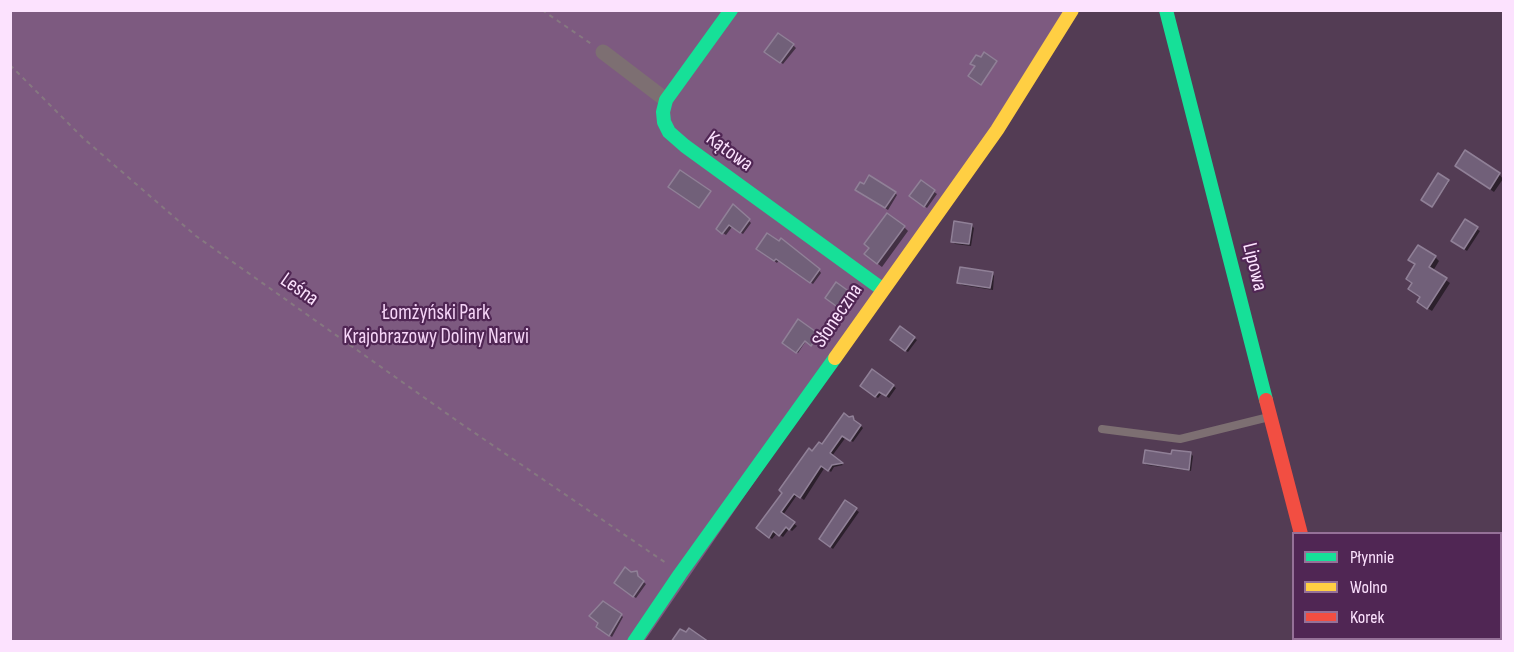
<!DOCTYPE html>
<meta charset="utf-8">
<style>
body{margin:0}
#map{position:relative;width:1514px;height:652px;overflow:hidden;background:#533c54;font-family:"Sofia Sans Condensed",sans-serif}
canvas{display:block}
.frame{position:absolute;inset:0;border:12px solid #fce2fe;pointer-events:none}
.legend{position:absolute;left:1292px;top:532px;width:210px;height:108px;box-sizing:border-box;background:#502654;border:2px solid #957198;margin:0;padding:8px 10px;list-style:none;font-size:18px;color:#fce2fe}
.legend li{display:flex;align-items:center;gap:12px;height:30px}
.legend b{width:30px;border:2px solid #957198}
</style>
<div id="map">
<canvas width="1514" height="652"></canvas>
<div class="frame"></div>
<ul class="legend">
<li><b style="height:8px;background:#16e098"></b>Płynnie</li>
<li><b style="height:8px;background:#ffcf43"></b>Wolno</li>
<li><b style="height:8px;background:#f24e42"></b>Korek</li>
</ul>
</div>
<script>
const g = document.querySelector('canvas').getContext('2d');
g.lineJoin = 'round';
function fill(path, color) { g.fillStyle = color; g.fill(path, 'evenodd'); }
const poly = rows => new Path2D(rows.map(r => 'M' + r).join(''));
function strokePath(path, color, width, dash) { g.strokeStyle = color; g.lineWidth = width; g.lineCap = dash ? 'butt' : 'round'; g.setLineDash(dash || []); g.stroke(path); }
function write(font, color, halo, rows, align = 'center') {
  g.font = font + ' "Sofia Sans Condensed",sans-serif'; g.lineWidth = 4.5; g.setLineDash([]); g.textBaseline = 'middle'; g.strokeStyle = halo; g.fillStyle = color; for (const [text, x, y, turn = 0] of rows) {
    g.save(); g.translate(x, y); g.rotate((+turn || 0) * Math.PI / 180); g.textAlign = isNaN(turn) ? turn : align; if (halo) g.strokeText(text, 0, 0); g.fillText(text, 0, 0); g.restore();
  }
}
const green = poly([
 [10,11,1079,11,644,642,11,641]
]);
const shadow = poly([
 [793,45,796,48,783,64,769,54],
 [1461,170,1499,174,1503,179,1494,192],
 [1439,176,1449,182,1433,206,1423,199],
 [921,182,937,194,927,208,914,198],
 [859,192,895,193,897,195,888,210],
 [740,211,751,223,743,234,732,227,726,235,720,231],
 [1465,221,1480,231,1467,251,1456,243],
 [971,225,974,228,971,246,955,244,952,241],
 [904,227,908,231,882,267,870,258],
 [761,251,819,270,821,273,813,284,779,260,777,263],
 [1435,257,1439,261,1433,271,1450,283,1432,311,1422,305,1421,298,1410,289],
 [992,273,994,276,993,290,962,285,959,283],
 [837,285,856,299,846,312,830,300],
 [798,322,819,336,812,345,806,341,798,353,784,342],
 [914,338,917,340,908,352,894,343],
 [893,386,896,388,889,398,882,393,878,398,864,388],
 [853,418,863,428,853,442,846,437,832,456,843,465,834,467,831,472,825,467,804,500,797,495,783,515,797,526,792,531,789,529,783,537,777,533,772,539,761,531,813,453,822,446,849,419],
 [1191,454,1193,456,1191,471,1147,465,1144,463,1172,455],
 [846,502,859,512,833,549,823,541],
 [631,573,636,573,640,579,646,584,636,598,618,586],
 [621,615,623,617,612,637,601,629]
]);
const building = poly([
 [778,33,794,44,780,63,764,52,778,33],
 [984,52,997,61,981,85,968,76,975,66,970,64,976,55,981,57,984,52],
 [1465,150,1500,173,1490,189,1455,166,1465,150],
 [680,170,711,191,699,208,668,187,680,170],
 [1438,173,1449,180,1432,207,1421,200,1438,173],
 [869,175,896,192,885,208,855,190,860,182,864,184,869,175],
 [921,180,935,190,924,207,909,196,921,180],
 [733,204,750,219,740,233,729,225,722,234,716,229,733,204],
 [887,213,905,226,877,264,864,254,869,248,864,244,887,213],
 [1465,219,1478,227,1464,249,1451,241,1465,219],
 [954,221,972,224,969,244,951,242,954,221],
 [767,233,779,241,781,238,820,269,810,283,776,259,774,261,756,249,767,233],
 [1418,245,1436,256,1429,267,1447,278,1427,309,1417,302,1420,297,1408,289,1412,283,1406,279,1415,264,1408,260,1418,245],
 [960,267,993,272,990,288,957,283,960,267],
 [836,282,854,295,843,311,825,298,836,282],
 [798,319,819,334,811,346,805,341,796,353,782,343,798,319],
 [900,326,915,337,905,351,890,340,900,326],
 [872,369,894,385,886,396,879,392,875,397,860,386,872,369],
 [844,413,849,417,853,416,854,420,861,425,850,441,842,436,830,453,843,463,832,465,828,471,821,466,800,498,794,494,781,512,795,522,789,530,786,527,779,536,773,531,769,538,756,528,782,493,779,490,809,448,812,451,819,442,822,444,844,413],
 [1145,450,1171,454,1172,450,1191,452,1189,470,1143,463,1145,450],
 [845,500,857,508,830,547,819,539,845,500],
 [625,567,631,572,637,571,638,576,644,581,633,597,614,583,625,567],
 [603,601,622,614,609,636,596,627,598,623,589,616,603,601],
 [689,628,709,642,671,642,680,629,686,632,689,628]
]);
const path = poly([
 [542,10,593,45],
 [10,65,83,138,196,236,463,425,666,563]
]);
const lane = poly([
 [1102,429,1180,439,1269,417]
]);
const street = poly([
 [603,52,666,100]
]);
const fast = poly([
 [731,10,666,100,663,112,664,122,669,132,685,146,882,289],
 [1166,10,1266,400],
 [634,642,680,574,835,358]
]);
const slow = poly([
 [835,358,997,130,1072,10],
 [1328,638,1329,642]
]);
const jam = poly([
 [1266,400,1301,534]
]);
const streetNames = [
 ["Kątowa",729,152,36],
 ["Lipowa",1254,267,76],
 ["Leśna",299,290,35],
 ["Słoneczna",838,316,-56]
];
const parkNames = [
 ["Łomżyński Park",436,314],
 ["Krajobrazowy Doliny Narwi",436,338]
];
fill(green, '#7d5a80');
fill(shadow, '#0007');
fill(building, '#716079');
strokePath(building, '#908097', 1.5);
strokePath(path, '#867880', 2, [4.5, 4.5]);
strokePath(lane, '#7d6f72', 8);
strokePath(street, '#7d6f72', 15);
strokePath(fast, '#16e098', 14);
strokePath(slow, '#ffcf43', 14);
strokePath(jam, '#f24e42', 14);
write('21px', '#fce2fe', '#502654', streetNames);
write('21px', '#f6d5f8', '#502654', parkNames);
</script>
